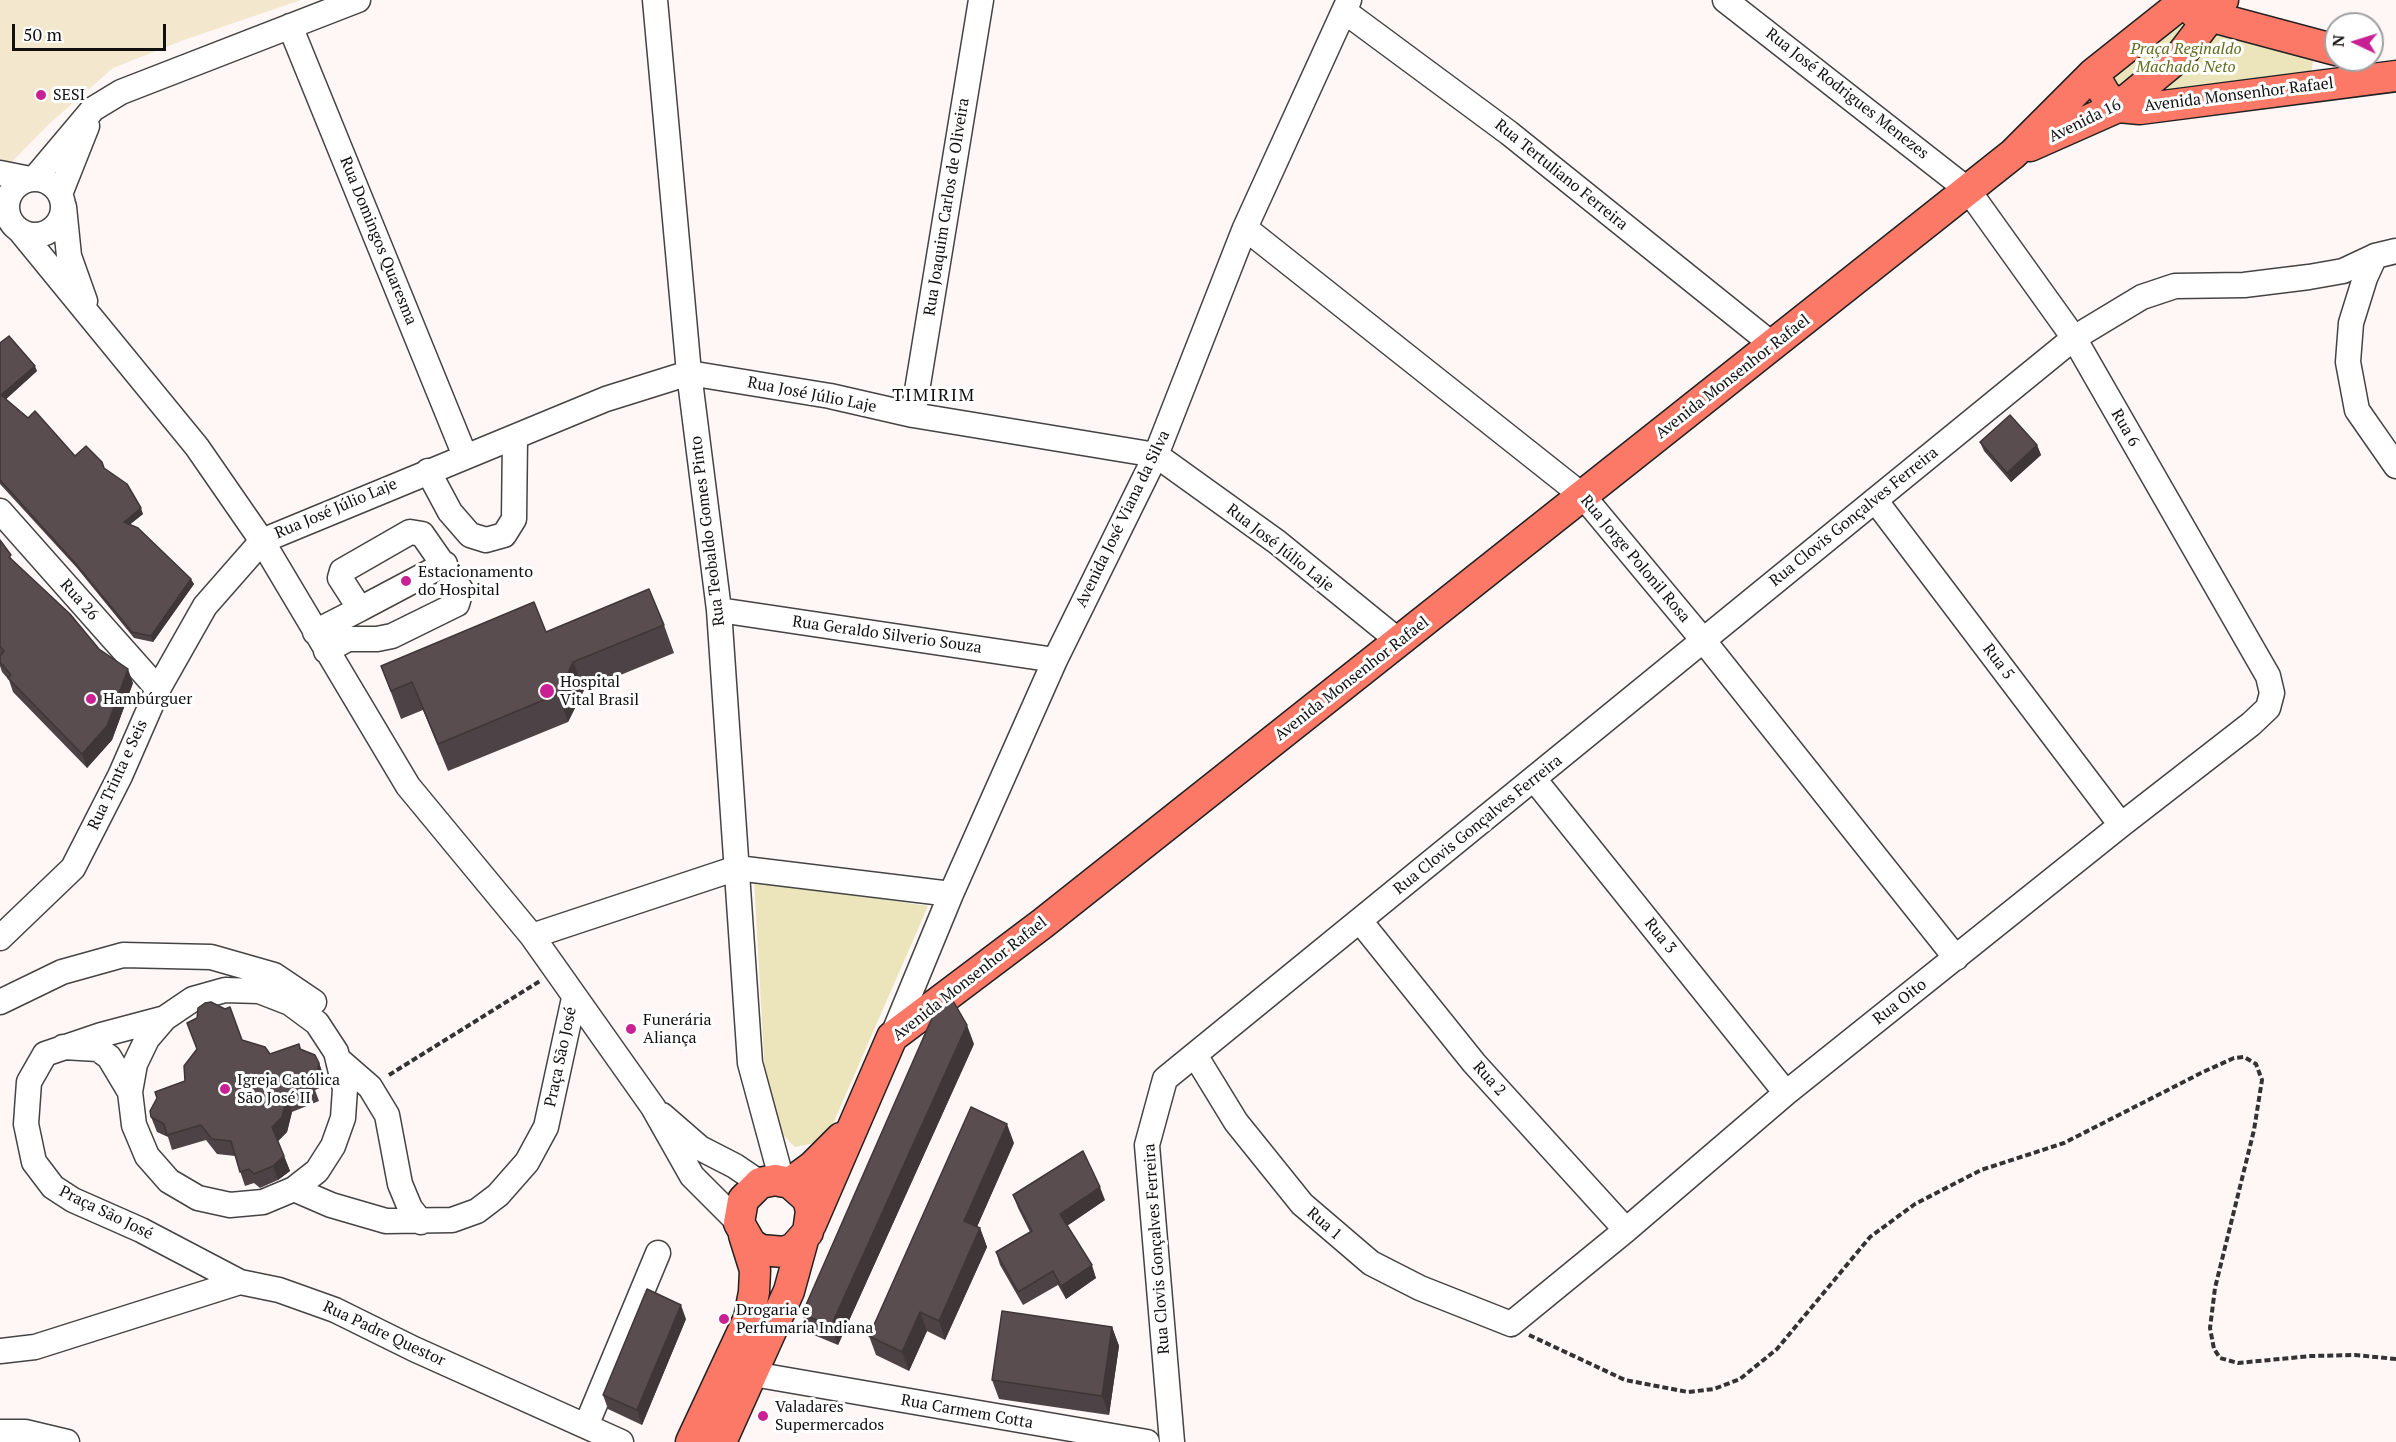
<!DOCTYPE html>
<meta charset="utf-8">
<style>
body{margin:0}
#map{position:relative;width:2396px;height:1442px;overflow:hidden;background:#fff7f5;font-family:"PT Serif",serif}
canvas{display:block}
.north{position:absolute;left:2324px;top:12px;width:60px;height:60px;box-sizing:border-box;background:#fff;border:2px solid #a0a0a0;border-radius:50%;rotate:274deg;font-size:16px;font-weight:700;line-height:24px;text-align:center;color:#111}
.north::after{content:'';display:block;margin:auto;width:21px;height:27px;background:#c92194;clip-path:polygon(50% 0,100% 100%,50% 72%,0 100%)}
.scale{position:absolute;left:12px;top:24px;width:154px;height:27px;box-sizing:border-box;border:3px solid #111;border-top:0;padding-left:8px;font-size:18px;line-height:21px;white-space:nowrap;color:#111;-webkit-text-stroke:4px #fff;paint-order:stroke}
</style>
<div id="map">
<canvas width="2396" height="1442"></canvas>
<div class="north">N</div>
<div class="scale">50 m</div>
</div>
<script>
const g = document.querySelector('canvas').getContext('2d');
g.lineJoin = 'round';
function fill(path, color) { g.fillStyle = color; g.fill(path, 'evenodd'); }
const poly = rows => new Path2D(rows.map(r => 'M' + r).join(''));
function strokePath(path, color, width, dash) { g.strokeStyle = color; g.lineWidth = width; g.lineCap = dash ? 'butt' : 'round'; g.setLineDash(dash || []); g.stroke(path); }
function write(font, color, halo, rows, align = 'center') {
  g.font = font + ' "PT Serif",serif'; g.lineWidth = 6; g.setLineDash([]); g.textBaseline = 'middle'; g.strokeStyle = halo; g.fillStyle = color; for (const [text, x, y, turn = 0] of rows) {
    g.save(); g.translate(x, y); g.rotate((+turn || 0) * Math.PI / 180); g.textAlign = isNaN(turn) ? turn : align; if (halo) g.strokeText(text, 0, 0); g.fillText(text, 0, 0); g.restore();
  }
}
const green = poly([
 [2177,5,2315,45,2310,85,2172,106,2013,154],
 [754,880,928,906,832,1126,815,1143,795,1147,778,1130,766,1093]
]);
const pitch = poly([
 [0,0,301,0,184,40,113,68,50,123,3,171,0,171]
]);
const path = poly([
 [389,1075,540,981],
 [1529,1335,1625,1380,1688,1392,1714,1389,1740,1379,1777,1349,1870,1237,1915,1204,1981,1170,2064,1143,2203,1072,2234,1058,2244,1057,2256,1064,2262,1080,2254,1130,2215,1288,2210,1328,2214,1349,2220,1358,2238,1363,2311,1356,2355,1355,2396,1359]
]);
const minor = poly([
 [655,0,689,373,719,610,750,1063,782,1181],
 [1344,11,1509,133,1773,345],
 [290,26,465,456],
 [0,173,30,179],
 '7 207a28 28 0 1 1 56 0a28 28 0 1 1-56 0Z',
 [34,179,93,109,121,92,358,0],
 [60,194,87,126],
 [64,207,69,256,85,301],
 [1245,228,1583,496,1703,640,1956,958],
 [21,232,197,447,262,541,408,786,532,936,653,1107,692,1176,739,1223],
 [2396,251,2375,256,2365,278,2351,323,2348,362,2357,410,2396,466],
 [913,415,981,0],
 [428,471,450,512,470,535,486,540,504,535,514,519,515,438],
 [1875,500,2121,825],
 [0,511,158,689],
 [360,609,445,564],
 [719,610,1055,660],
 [315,632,360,609,340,578,342,571,410,532,422,534,461,590,457,604,392,636,377,639,348,639,326,651],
 [1534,779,1786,1093],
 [1360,921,1474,1063,1626,1230],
 [532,936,737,868,951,894],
 [0,938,73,868,120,776,158,689,205,606,262,541,606,399,689,373,830,396,913,415,1156,455,1277,542,1400,642],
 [0,1002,62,972,123,955,211,957,274,975,314,1002],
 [165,1018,101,1035,45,1054,29,1082,26,1124,34,1162,53,1187,73,1200,141,1230,240,1282],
 [892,1037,951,894,1055,660,1156,455,1245,228,1349,0],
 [63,1047,98,1049,109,1057,130,1092,134,1125,147,1156,169,1181,198,1198,230,1205,263,1202,294,1189,317,1171,333,1146,343,1118,345,1089,336,1052,317,1023,290,1003,259,991,225,990,193,999,165,1018,147,1039,135,1064,130,1092],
 [1195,1055,1236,1122,1302,1204,1371,1263,1420,1288,1511,1324,1626,1230,1786,1093,2121,825,2251,724,2268,708,2272,693,2268,676,2074,338,1968,190,1725,0],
 [339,1060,370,1087,387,1115,400,1184,410,1208,421,1222],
 [662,1115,700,1148,735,1166,760,1183],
 [294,1189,331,1205,386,1221,452,1220,477,1211,498,1195,527,1162,546,1127,574,998],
 [0,1351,35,1347,240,1282,279,1290,335,1310,414,1349,621,1442],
 [753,1374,1147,1442],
 [586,1426,658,1253],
 [0,1432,25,1432,67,1442],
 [1172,1442,1147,1145,1165,1079,2074,338,2142,297,2175,286,2244,285,2309,277,2343,271,2375,256]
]);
const major = poly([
 [2194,12,2336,50],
 [2093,74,2105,94,2118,107,2140,109,2396,76],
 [2030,146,2118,107,2181,55,2223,0],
 [790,1183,808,1199,811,1211,808,1232,794,1248,784,1252,761,1250,751,1244,739,1223,743,1200,760,1183,775,1180,790,1183,813,1166,841,1138],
 [811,1224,892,1037,1042,924,2013,154,2093,74,2186,0],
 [691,1442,749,1318,754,1292,755,1270,744,1235],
 [721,1442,789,1291,803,1240]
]);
const wall = poly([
 [0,343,37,371,6,399,75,456,104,468,143,514,130,524,194,584,153,642,134,638,77,568,0,484],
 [1980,442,2037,445,2041,455,2011,482,1984,451],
 [0,540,13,561,99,649,133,683,112,740,87,768,13,692,9,680,2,672,0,666],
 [664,625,674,653,584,690,568,722,448,771,423,710,401,719,381,666,546,632],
 [242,1040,270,1054,299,1044,301,1049,319,1063,324,1077,322,1087,315,1090,319,1101,292,1112,287,1132,278,1141,290,1171,278,1180,260,1188,254,1183,245,1186,235,1156,217,1154,206,1140,172,1150,168,1137,157,1132,151,1117,185,1081],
 [974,1044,838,1345,809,1333,802,1314],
 [1014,1143,977,1227,980,1228,987,1247,945,1340,927,1331,909,1371,876,1355,869,1336],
 [1013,1195,1105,1200,1067,1226,1096,1278,1066,1299,1058,1285,1023,1305,1000,1265,996,1252,1030,1232,1018,1208],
 [686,1319,642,1425,608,1409,603,1395],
 [1112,1327,1119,1346,1109,1415,999,1399,992,1380]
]);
const shadedWall = poly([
 [35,366,37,371,4,401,1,395],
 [2037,445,2041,455,2011,482,2007,473],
 [141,508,143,514,127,527,124,522],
 [191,579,194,584,153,642,151,636],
 [573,662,584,690,568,722,558,694],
 [128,669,133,683,112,740,87,768,82,754],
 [967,1025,974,1044,838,1345,831,1326],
 [319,1063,324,1077,322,1087,317,1073],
 [287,1097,292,1112,287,1132,277,1142,272,1127],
 [1007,1124,1014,1143,971,1240,964,1221],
 [284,1156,290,1171,278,1180,273,1166],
 [1100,1187,1105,1200,1065,1227,1060,1214],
 [980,1228,987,1247,945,1340,939,1321],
 [1092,1265,1096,1278,1066,1299,1061,1286],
 [681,1305,686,1319,642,1425,637,1410],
 [920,1312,927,1331,909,1371,902,1352],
 [1112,1327,1119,1346,1109,1415,1102,1396]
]);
const building = poly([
 [9,336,35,366,1,395,28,418,35,411,75,456,86,446,102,462,104,468,127,484,141,508,124,522,138,528,191,579,151,636,132,632,75,563,0,480,0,343,9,336],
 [2010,415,2037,445,2007,473,1980,442,2010,415],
 [0,540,11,555,9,557,70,614,99,649,128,669,107,726,82,754,8,678,11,675,0,662,0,656,4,651,0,646,0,540],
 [649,589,664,625,573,662,558,694,438,744,412,682,391,691,381,666,534,602,546,632,649,589],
 [952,999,967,1025,831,1326,802,1314,932,1018,952,999],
 [211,1002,225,1009,230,1007,242,1040,265,1047,270,1054,299,1044,300,1049,315,1055,319,1063,317,1073,310,1076,314,1087,287,1097,282,1117,272,1127,284,1156,273,1166,254,1174,249,1169,240,1172,231,1141,212,1139,201,1125,167,1135,164,1124,151,1117,150,1111,157,1098,155,1092,185,1081,184,1066,197,1049,187,1023,197,1018,198,1008,205,1003,211,1002],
 [971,1107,1007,1124,964,1221,980,1228,939,1321,920,1312,902,1352,869,1336,971,1107],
 [1083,1151,1100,1187,1060,1214,1092,1265,1061,1286,1053,1271,1018,1292,996,1252,1032,1231,1013,1195,1083,1151],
 [647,1289,681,1305,637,1410,603,1395,647,1289],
 [1002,1311,1112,1327,1102,1396,992,1380,1002,1311]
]);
const markers = [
 [41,95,6,"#c92194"],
 [406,581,6,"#c92194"],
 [547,691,8,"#c92194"],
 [91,699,6,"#c92194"],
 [631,1029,6,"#c92194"],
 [225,1089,6,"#c92194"],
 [724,1319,6,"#c92194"],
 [763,1416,6,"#c92194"]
];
const parkNames = [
 ["Praça Reginaldo",2186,49],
 ["Machado Neto",2186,67]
];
const streetNames = [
 ["Rua José Rodrigues Menezes",1847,94,38],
 ["Avenida Monsenhor Rafael",2239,95,-7],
 ["Avenida 16",2085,121,-26],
 ["Rua Tertuliano Ferreira",1561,175,39],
 ["Rua Joaquim Carlos de Oliveira",947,207,-81],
 ["Rua Domingos Quaresma",378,241,68],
 ["Avenida Monsenhor Rafael",1733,377,-38],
 ["Rua José Júlio Laje",812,395,11],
 ["Rua 6",2125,428,60],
 ["Rua José Júlio Laje",336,509,-23],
 ["Rua Clovis Gonçalves Ferreira",1854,517,-39],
 ["Avenida José Viana da Silva",1123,519,-64],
 ["Rua Teobaldo Gomes Pinto",708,531,-97],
 ["Rua José Júlio Laje",1280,548,38],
 ["Rua Jorge Polonil Rosa",1635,559,50],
 ["Rua 26",79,600,48],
 ["Rua Geraldo Silverio Souza",887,635,8],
 ["Rua 5",1998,662,53],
 ["Avenida Monsenhor Rafael",1352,679,-38],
 ["Rua Trinta e Seis",118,775,-65],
 ["Rua Clovis Gonçalves Ferreira",1478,825,-39],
 ["Rua 3",1660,936,51],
 ["Avenida Monsenhor Rafael",970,979,-38],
 ["Rua Oito",1900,1002,-38],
 ["Praça São José",561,1057,-78],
 ["Rua 2",1489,1079,48],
 ["Praça São José",106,1213,26],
 ["Rua 1",1324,1224,41],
 ["Rua Clovis Gonçalves Ferreira",1157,1249,-94],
 ["Rua Padre Questor",384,1334,25],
 ["Rua Carmem Cotta",967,1412,10]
];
const poiNames = [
 ["SESI",53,95],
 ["Estacionamento",418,572],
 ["do Hospital",418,590],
 ["Hospital",560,682],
 ["Vital Brasil",560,700],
 ["Hambúrguer",103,699],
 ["Funerária",643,1020],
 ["Aliança",643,1038],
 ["Igreja Católica",237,1080],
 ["São José II",237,1098],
 ["Drogaria e",736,1310],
 ["Perfumaria Indiana",736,1328],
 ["Valadares",775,1407],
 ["Supermercados",775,1425]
];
const neighbourhoodNames = [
 ["TIMIRIM",934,396]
];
fill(green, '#ece5bb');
fill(pitch, '#f3e8ce');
strokePath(minor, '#444', 27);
strokePath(major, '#222', 33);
strokePath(path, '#333', 4, [6, 3]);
strokePath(minor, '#fff', 24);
strokePath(major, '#fd7967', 30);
fill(wall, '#4d4245');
fill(shadedWall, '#3f3638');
fill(building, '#5a4d50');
strokePath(building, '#3f3638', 1.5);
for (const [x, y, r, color] of markers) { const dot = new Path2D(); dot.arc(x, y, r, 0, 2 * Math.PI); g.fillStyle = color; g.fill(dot); strokePath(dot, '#fff', 2); }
write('italic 16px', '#616d1d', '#fff', parkNames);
write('16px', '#111', '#fff', streetNames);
write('16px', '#111', '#fff', poiNames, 'left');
g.letterSpacing = '1.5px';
write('18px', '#111', '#fff', neighbourhoodNames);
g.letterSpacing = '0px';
</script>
